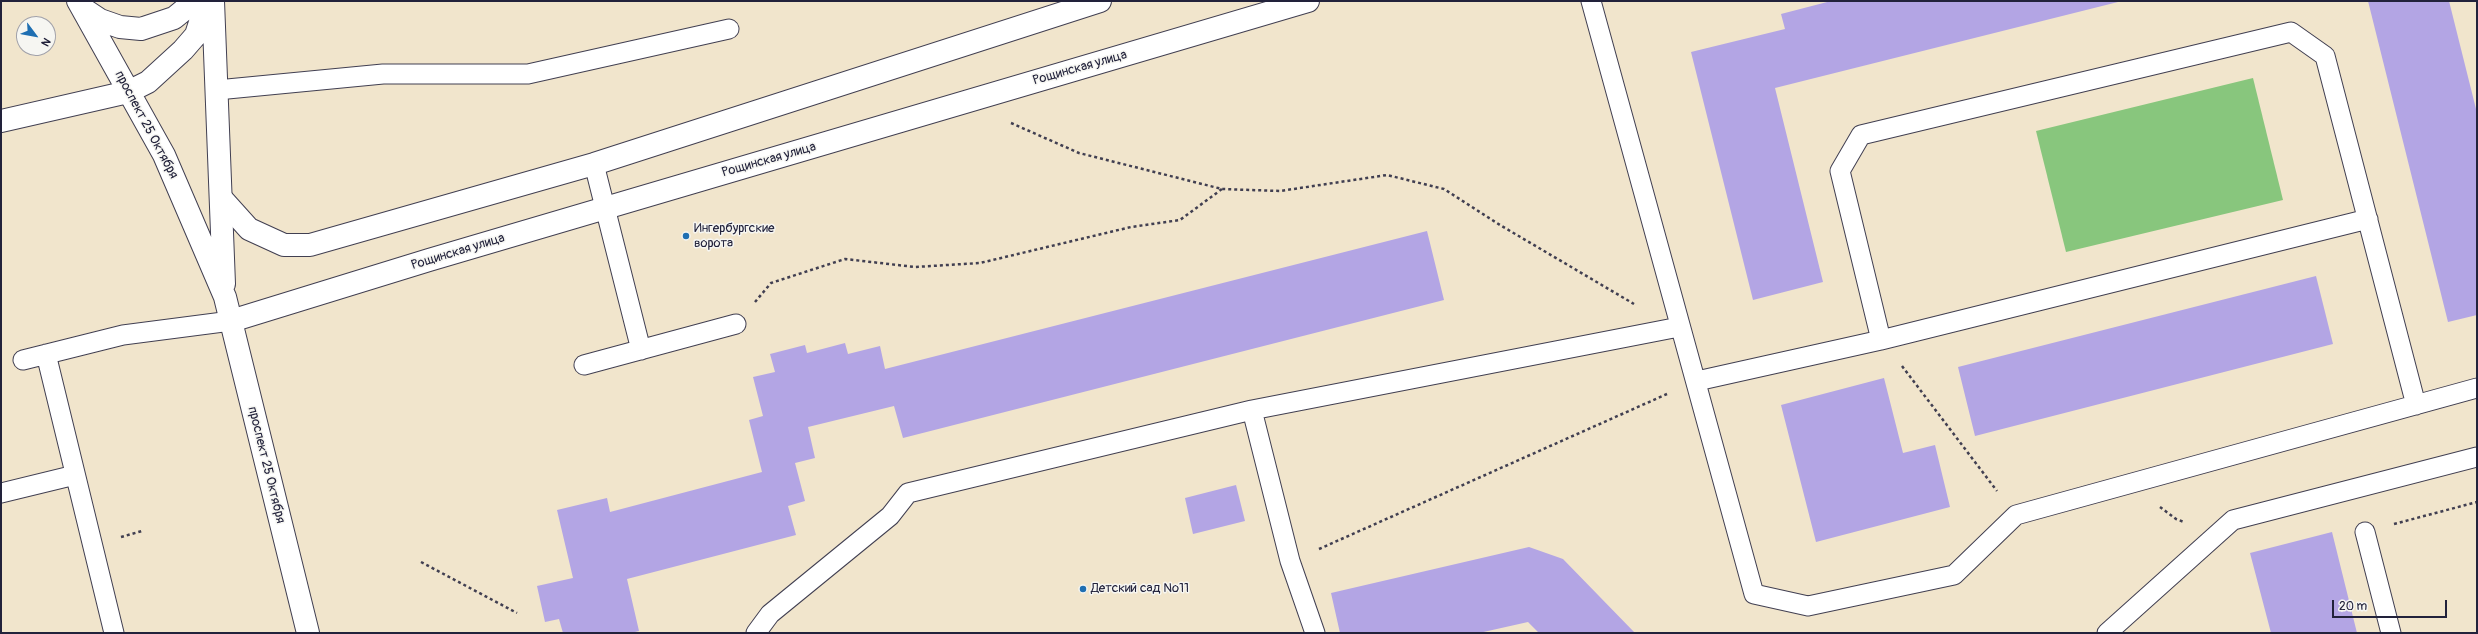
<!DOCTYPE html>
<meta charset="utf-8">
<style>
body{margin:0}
#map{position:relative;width:2478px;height:634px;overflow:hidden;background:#f1e5cc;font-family:Pangolin,sans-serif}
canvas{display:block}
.frame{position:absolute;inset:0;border:2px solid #22223b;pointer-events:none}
.north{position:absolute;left:16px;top:16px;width:40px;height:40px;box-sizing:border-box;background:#f6f6f2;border:1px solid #a1a1a9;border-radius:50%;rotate:122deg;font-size:11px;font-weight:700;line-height:16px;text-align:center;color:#22223b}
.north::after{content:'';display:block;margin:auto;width:14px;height:18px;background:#1f6fb2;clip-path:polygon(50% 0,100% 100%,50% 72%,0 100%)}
.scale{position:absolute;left:2332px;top:600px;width:115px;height:18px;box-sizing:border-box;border:2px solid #22223b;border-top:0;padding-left:5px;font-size:12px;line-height:14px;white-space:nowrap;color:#22223b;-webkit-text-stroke:3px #f6f6f2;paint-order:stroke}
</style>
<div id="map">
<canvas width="2478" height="634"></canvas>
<div class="frame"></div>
<div class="north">N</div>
<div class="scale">20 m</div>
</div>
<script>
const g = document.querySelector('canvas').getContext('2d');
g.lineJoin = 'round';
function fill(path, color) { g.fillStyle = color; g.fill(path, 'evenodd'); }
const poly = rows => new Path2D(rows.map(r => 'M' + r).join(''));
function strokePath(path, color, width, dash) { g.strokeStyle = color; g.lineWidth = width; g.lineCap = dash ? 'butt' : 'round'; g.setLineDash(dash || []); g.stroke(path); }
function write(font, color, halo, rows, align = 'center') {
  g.font = font + ' Pangolin,sans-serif'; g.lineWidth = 3; g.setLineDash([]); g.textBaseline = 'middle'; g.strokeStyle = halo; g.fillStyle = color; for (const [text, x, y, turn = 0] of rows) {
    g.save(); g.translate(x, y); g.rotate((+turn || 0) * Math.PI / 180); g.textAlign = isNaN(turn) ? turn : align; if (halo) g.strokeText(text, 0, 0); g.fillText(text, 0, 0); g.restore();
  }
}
const green = poly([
 [2253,78,2283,200,2066,252,2036,131]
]);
const building = poly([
 [1831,1,2118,2,1775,88,1823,282,1753,300,1691,52,1785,29,1781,14],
 [2368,1,2449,1,2477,113,2477,315,2448,322],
 [1427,231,1444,300,903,438,894,406,808,427,815,458,795,463,805,501,788,506,796,535,627,579,639,631,631,633,563,633,559,619,545,622,537,586,573,578,557,510,607,498,610,512,762,472,749,420,763,416,753,377,775,372,770,354,805,345,807,353,845,343,848,354,880,346,885,369],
 [2316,276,2333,344,1975,436,1958,367],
 [1884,378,1903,453,1935,445,1950,507,1816,542,1781,405],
 [1236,485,1245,521,1193,534,1185,498],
 [2332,532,2357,633,2271,633,2250,553],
 [1529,547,1563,559,1635,633,1539,633,1528,622,1479,633,1340,633,1331,593]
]);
const path = poly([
 [1011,123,1079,153,1222,189,1280,191,1387,175,1444,189,1500,225,1634,304],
 [755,302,771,283,845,259,915,267,980,263,1131,227,1180,220,1222,189],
 [1902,366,1997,491],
 [2160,507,2176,519,2184,522],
 [2394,524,2477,502],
 [121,537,142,531],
 [1319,549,1667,394],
 [421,562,517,613]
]);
const lane = poly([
 [1591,1,1754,594,1808,606,1954,575,2016,515,2477,388],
 [217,90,383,74,528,74,729,29],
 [594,164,641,350],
 [1881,340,2368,219],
 [46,354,114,633],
 [23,360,123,335,231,321],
 [584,365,736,324],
 [1697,381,1881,340,1840,171,1861,135,2291,32,2325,56,2416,405],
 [1252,410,1290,561,1315,633],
 [1,493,75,475],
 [2365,532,2391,633],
 [756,633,770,614,890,516,908,493,1252,410,1679,327],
 [2107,633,2233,520,2477,457]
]);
const secondary = poly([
 [1,121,128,92],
 [222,199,249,229,284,245,310,245,594,164,1100,1],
 [231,321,429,260,1308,1]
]);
const primary = poly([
 [78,1,164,155,225,297,308,633],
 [213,1,224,284],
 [82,8,100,20,120,27,141,29,174,18,195,1],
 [128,92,148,82,183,50,196,35,207,1]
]);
const markers = [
 [686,236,4,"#1f6fb2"],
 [1083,589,4,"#1f6fb2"]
];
const streetNames = [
 ["Рощинская улица",1080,68,-16],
 ["проспект 25 Октября",146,125,62],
 ["Рощинская улица",769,160,-16],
 ["Рощинская улица",458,252,-17],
 ["проспект 25 Октября",266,465,76]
];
const poiNames = [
 ["Ингербургские",694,229],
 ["ворота",694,244],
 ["Детский сад №11",1091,589]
];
fill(green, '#88c67d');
fill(building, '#b3a5e4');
strokePath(lane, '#413f51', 21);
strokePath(secondary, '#413f51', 24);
strokePath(primary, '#413f51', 24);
strokePath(path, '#413f51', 2.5, [3, 3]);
strokePath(lane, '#fff', 19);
strokePath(secondary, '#fff', 22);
strokePath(primary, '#fff', 22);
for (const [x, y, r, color] of markers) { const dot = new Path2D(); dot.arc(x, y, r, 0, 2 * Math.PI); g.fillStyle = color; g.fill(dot); strokePath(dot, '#f6f6f2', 1.5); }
write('13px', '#22223b', '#f6f6f2', streetNames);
write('13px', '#22223b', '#f6f6f2', poiNames, 'left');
</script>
